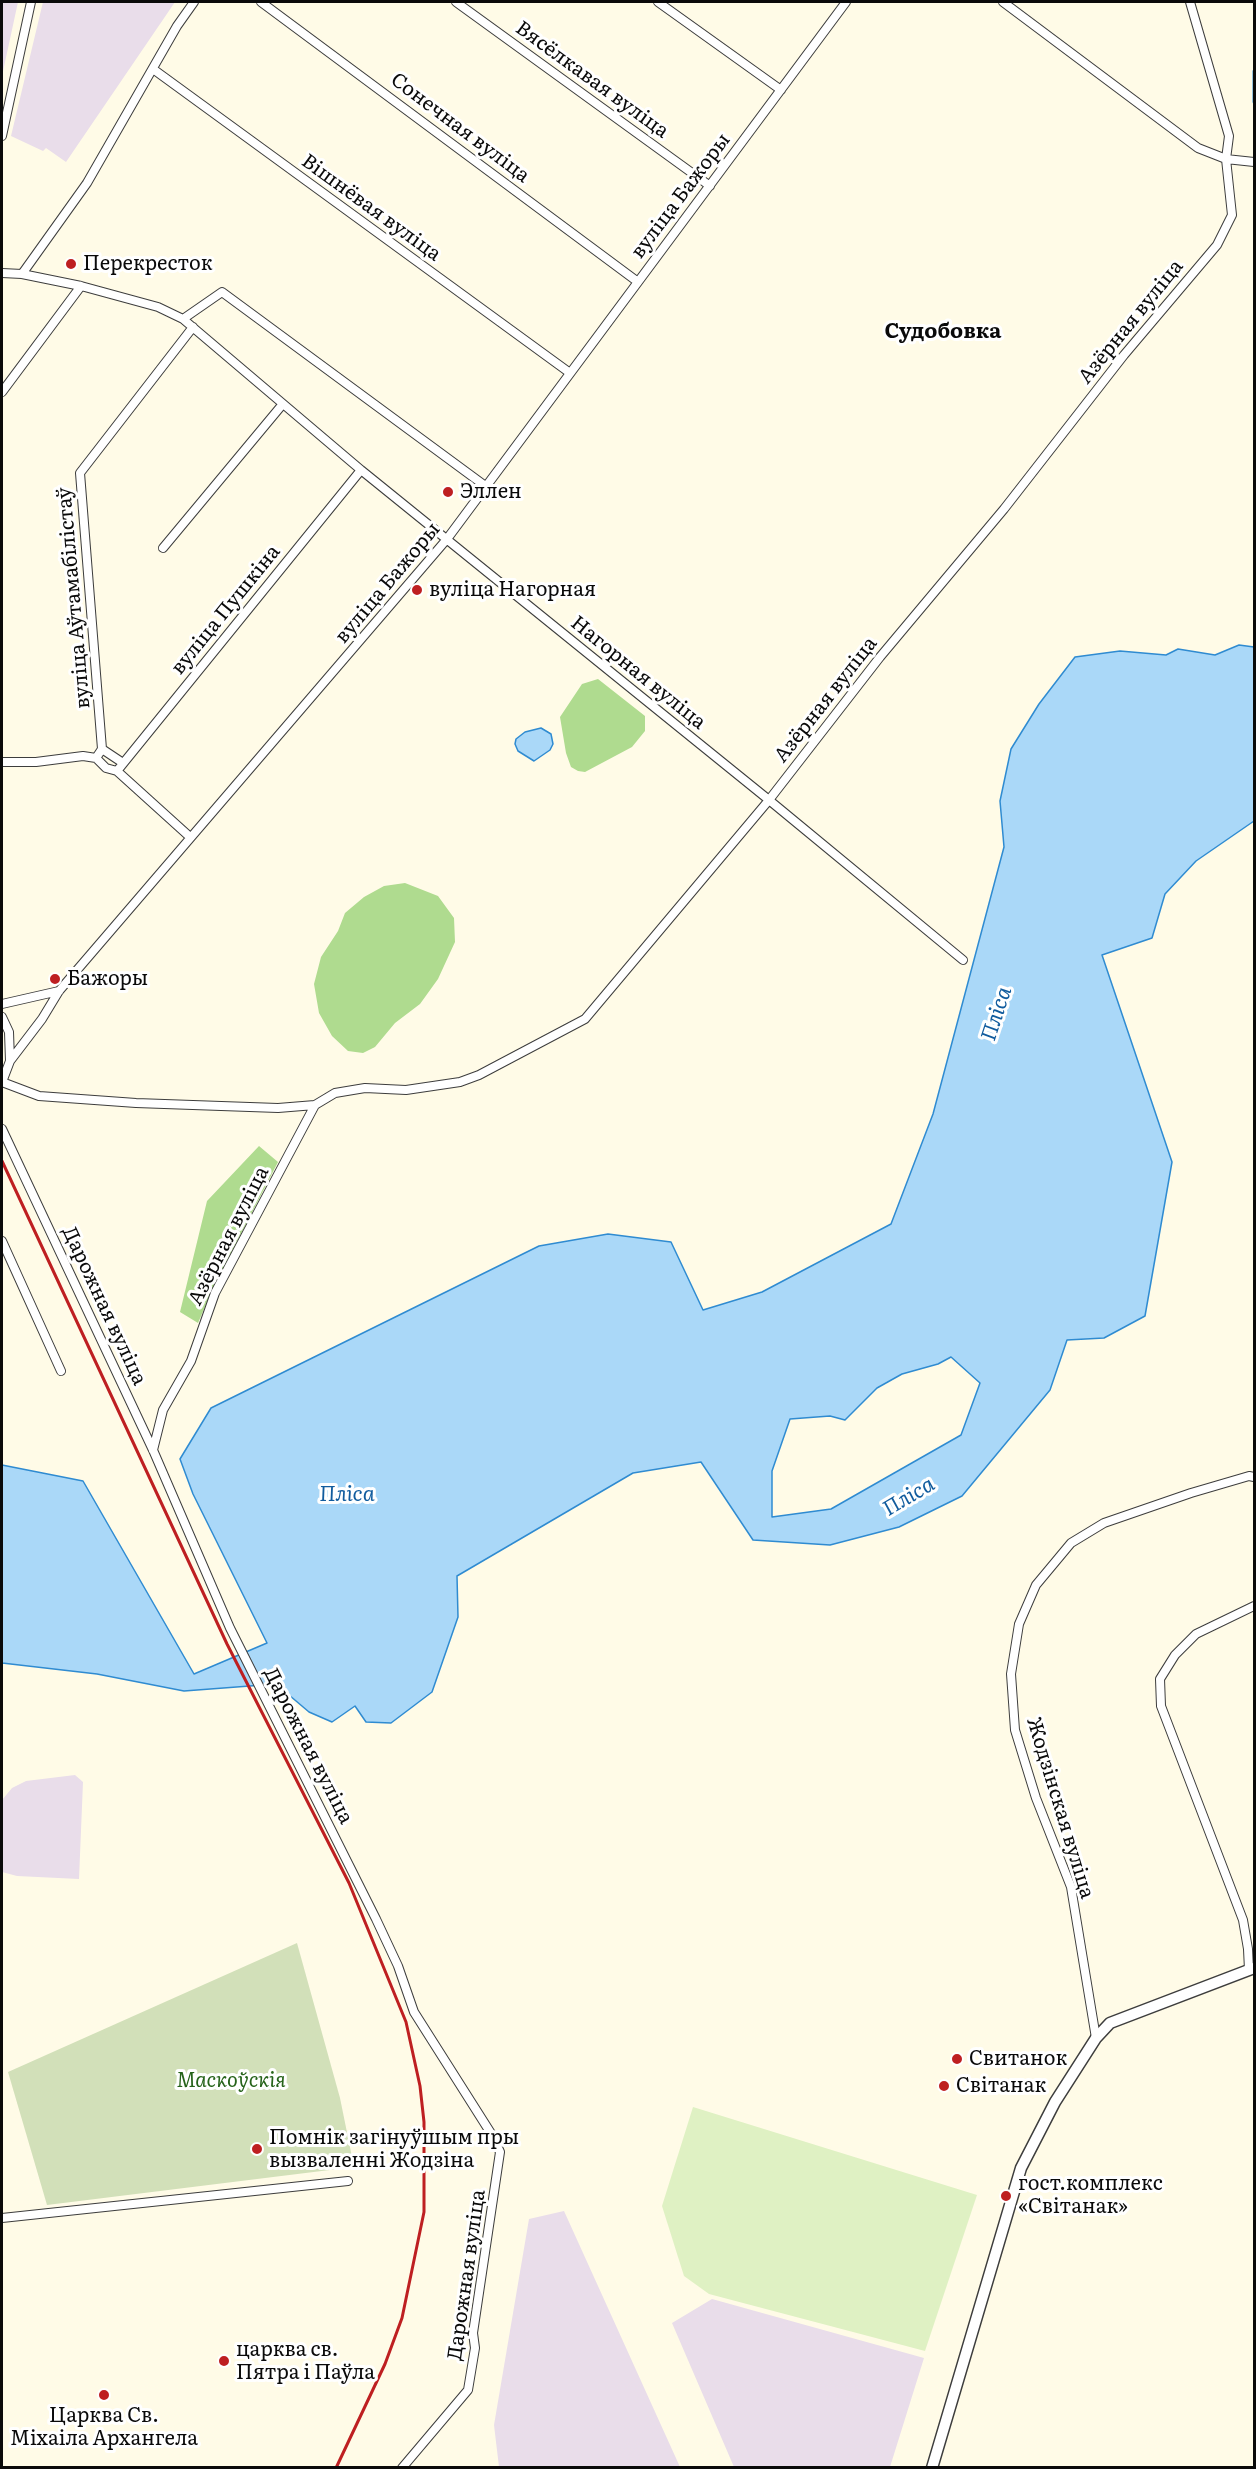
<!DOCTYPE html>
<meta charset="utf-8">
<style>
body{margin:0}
#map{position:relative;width:1256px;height:2469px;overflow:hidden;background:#fffbe7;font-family:Literata,serif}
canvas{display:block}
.frame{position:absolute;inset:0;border:3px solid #0a0a0a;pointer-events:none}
</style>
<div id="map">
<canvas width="1256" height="2469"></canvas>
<div class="frame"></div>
</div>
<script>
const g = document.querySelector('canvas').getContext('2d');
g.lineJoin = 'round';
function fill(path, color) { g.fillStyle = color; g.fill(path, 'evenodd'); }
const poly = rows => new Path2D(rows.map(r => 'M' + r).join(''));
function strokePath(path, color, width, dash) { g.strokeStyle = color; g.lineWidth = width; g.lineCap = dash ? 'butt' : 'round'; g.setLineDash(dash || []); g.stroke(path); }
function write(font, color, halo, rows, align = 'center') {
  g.font = font + ' Literata,serif'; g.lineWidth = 6; g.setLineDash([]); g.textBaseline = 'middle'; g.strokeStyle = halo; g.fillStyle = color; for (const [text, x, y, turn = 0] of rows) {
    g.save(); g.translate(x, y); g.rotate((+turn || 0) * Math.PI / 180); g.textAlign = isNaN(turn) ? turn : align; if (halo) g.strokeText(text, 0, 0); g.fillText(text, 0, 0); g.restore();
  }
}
const industrial = poly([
 [2,2,18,2,2,76],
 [43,2,175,2,66,162,46,148,43,151,11,136],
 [75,1775,83,1782,79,1879,17,1876,2,1872,2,1800,12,1788,26,1781],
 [564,2211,680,2467,499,2467,494,2425,529,2219],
 [712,2299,924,2358,890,2467,734,2467,672,2323]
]);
const forest = poly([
 [598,679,645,716,645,731,632,747,585,772,578,771,571,767,566,753,560,717,582,684],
 [405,883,438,896,454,918,455,942,438,979,420,1004,395,1023,375,1047,363,1053,348,1051,332,1036,319,1013,314,984,321,957,338,931,345,913,364,897,384,886],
 [259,1146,278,1162,213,1288,198,1323,180,1312,207,1201]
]);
const cemetery = poly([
 [297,1943,340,2098,354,2167,47,2205,8,2072]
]);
const pitch = poly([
 [693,2107,977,2195,925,2351,709,2294,684,2276,662,2206]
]);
const water = poly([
 [1239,645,1254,647,1254,821,1196,861,1165,894,1152,938,1102,955,1172,1162,1145,1316,1104,1338,1067,1340,1050,1390,962,1496,899,1527,830,1545,753,1540,701,1462,633,1473,457,1576,458,1617,432,1692,391,1723,366,1722,355,1706,332,1722,309,1712,276,1684,184,1691,97,1674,2,1663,2,1465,83,1481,194,1674,267,1643,193,1494,180,1459,211,1408,539,1246,608,1234,671,1242,703,1310,762,1292,891,1224,933,1114,1004,847,1000,801,1011,749,1039,704,1075,657,1120,651,1166,655,1178,649,1215,655,1239,645],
 [951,1357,980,1383,961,1435,831,1509,772,1517,772,1471,790,1419,830,1416,845,1420,877,1388,902,1374,938,1364,951,1357],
 [541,728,551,734,553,744,550,750,534,761,518,751,515,744,516,739,525,732,541,728]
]);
const stream = poly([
 [1254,71,1254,102]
]);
const minor = poly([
 [261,2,638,282],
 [456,2,710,186],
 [658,2,781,90],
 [1003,2,1198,148,1226,159,1254,162],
 [153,69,570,373],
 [2,136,31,2],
 [2,273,22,274,81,286,158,307,183,319,361,470,769,800,963,960],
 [22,274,87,183,177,26,194,2],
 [183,319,222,292,488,488],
 [2,392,81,286],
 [163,548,282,405],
 [102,749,123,763],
 [96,758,102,749,80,473,193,327],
 [2,762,36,762,83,756,96,758,106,768,117,771,190,837],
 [117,771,361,470],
 [2,1004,59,991],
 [2,1017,9,1032,10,1061,2,1082],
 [10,1061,42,1019,59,991,447,539,846,2],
 [2,1082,39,1096,136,1103,278,1108,315,1105,335,1093,365,1088,406,1090,460,1082,479,1075,585,1019,769,800,880,657,1004,509,1124,355,1217,245,1232,215,1226,159,1229,136,1190,2],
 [2,1129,153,1450,230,1628,376,1919,398,1966,414,2012,492,2135,500,2152,473,2333,475,2348,468,2390,402,2468],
 [2,1241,61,1371],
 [153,1450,163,1410,191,1361,215,1293,315,1105],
 [1249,1970,1248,1949,1243,1920,1161,1706,1160,1679,1175,1655,1196,1634,1254,1606],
 [1096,2038,1071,1887,1036,1798,1015,1730,1011,1674,1019,1624,1036,1585,1071,1543,1104,1523,1191,1493,1249,1476,1254,1477],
 [2,2218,348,2181]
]);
const tertiary = poly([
 [932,2468,1021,2168,1055,2102,1096,2038,1110,2023,1254,1968]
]);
const rail = poly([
 [2,1161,227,1644,349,1883,406,2022,420,2086,424,2122,424,2212,402,2318,385,2364,336,2468]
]);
const markers = [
 [71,264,6,"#be1f21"],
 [448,492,6,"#be1f21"],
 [417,590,6,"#be1f21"],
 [55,979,6,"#be1f21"],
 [957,2059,6,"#be1f21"],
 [944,2086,6,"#be1f21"],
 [257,2149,6,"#be1f21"],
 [1006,2196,6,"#be1f21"],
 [224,2361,6,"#be1f21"],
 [104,2395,6,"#be1f21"]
];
const streetNames = [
 ["Вясёлкавая вуліца",592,80,36],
 ["Сонечная вуліца",460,128,37],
 ["вуліца Бажоры",681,196,-53],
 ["Вішнёвая вуліца",371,208,36],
 ["Азёрная вуліца",1131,322,-51],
 ["вуліца Бажоры",388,583,-50],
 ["вуліца Аўтамабілістаў",74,598,-95],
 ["вуліца Пушкіна",226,610,-51],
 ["Нагорная вуліца",638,673,39],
 ["Азёрная вуліца",826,700,-52],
 ["Азёрная вуліца",229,1236,-63],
 ["Дарожная вуліца",104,1306,65],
 ["Дарожная вуліца",308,1746,63],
 ["Жодзінская вуліца",1060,1808,73],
 ["Дарожная вуліца",467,2275,-82]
];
const poiNames = [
 ["Перекресток",83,264],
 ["Эллен",460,492],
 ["вуліца Нагорная",429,590],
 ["Бажоры",67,979],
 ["Свитанок",969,2059],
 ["Світанак",956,2086],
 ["Помнік загінуўшым пры",269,2138],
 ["вызваленні Жодзіна",269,2161],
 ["гост.комплекс",1018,2184],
 ["«Світанак»",1018,2207],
 ["царква св.",236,2350],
 ["Пятра і Паўла",236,2373],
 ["Царква Св.",104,2416,"center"],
 ["Міхаіла Архангела",104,2439,"center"]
];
const parkNames = [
 ["Маскоўскія",231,2081]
];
const neighbourhoodNames = [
 ["Судобовка",943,332]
];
const waterNames = [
 ["Пліса",997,1014,-72],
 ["Пліса",347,1495],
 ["Пліса",909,1497,-31]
];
fill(industrial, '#e9ddea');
fill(forest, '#afdb8f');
fill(cemetery, '#d2e0b9');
fill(pitch, '#dff1c3');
fill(water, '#aad8f8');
strokePath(water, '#2f8bd1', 1.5);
strokePath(stream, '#2f8bd1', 3);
strokePath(minor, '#3d3d3d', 10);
strokePath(tertiary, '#3d3d3d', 13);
strokePath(minor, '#fff', 8);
strokePath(tertiary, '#fff', 10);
strokePath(rail, '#be1f21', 3);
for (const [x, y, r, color] of markers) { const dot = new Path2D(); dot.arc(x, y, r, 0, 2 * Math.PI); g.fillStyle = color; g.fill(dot); strokePath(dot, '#fff', 2); }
write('20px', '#0a0a0a', '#fff', streetNames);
write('20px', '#0a0a0a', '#fff', poiNames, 'left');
write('italic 20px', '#26631a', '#fff', parkNames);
write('bold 21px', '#0a0a0a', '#fff', neighbourhoodNames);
write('italic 21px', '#115c9e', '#fff', waterNames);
</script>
